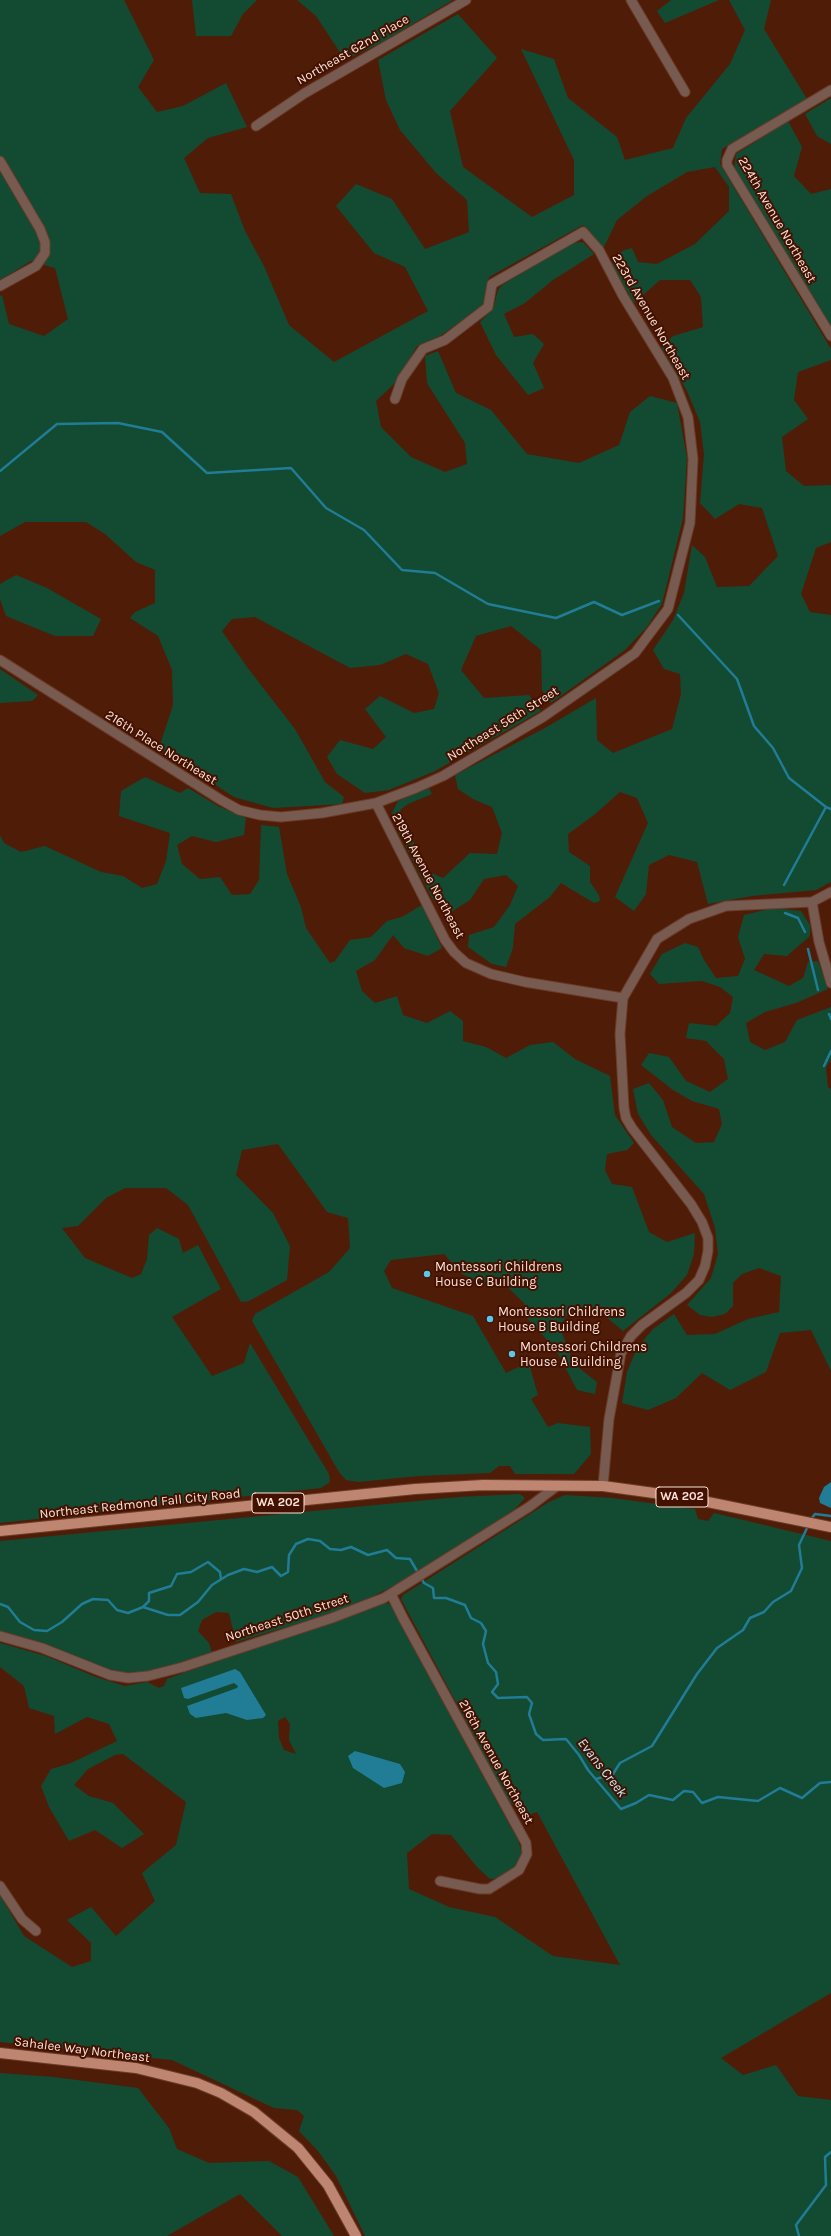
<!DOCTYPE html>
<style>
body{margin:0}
canvas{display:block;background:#4f1c07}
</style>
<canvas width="831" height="2236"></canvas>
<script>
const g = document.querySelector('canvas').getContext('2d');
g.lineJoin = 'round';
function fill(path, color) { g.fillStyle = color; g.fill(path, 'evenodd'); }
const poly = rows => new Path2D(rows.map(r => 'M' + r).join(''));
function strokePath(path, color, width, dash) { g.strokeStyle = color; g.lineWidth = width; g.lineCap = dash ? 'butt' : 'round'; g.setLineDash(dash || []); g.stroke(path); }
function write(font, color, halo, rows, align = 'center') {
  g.font = font + ' Karla,sans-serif'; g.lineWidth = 4; g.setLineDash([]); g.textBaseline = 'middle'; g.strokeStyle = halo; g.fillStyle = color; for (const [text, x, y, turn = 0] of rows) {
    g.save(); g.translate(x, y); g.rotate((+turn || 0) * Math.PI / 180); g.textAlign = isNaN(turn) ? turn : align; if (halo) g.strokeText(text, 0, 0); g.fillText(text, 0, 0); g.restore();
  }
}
const green = poly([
 [0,0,124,0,154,60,138,87,157,112,183,106,226,83,247,127,208,138,184,158,200,193,231,194,245,231,264,266,289,325,334,362,428,311,405,267,374,253,336,206,356,184,392,199,425,249,469,232,467,200,436,173,400,130,386,100,378,60,458,14,497,58,450,111,463,167,532,217,574,195,574,160,521,49,554,59,568,98,617,137,625,160,673,148,686,118,730,64,745,30,729,0,771,0,764,29,807,99,722,149,720,164,831,349,831,360,798,372,794,400,808,419,782,437,786,471,804,486,831,485,831,542,816,548,801,594,810,612,831,615,831,882,816,890,752,896,708,904,697,862,669,855,649,865,646,894,634,911,615,897,648,823,637,798,620,792,594,815,568,834,569,852,590,866,590,882,599,895,600,901,594,903,561,883,550,897,515,924,513,948,506,967,492,964,468,947,469,935,494,927,510,905,518,886,506,875,484,879,470,900,451,912,433,900,397,829,392,813,398,801,429,788,432,794,408,804,400,810,406,828,429,872,443,878,470,853,497,854,502,833,492,807,473,799,458,789,455,775,545,728,596,698,597,740,613,753,672,729,681,694,680,674,664,669,653,650,673,620,684,593,692,545,705,557,717,587,749,586,778,556,762,508,739,504,715,519,700,503,704,454,700,422,687,391,661,347,673,336,703,327,701,297,690,280,660,280,634,303,611,264,622,251,632,248,638,262,657,264,695,244,729,211,729,187,715,167,687,172,647,196,617,220,603,249,583,225,489,277,484,305,440,336,417,346,397,381,376,401,381,427,411,457,445,472,467,464,465,443,427,383,425,356,438,351,456,393,491,410,527,454,579,463,619,445,630,412,650,396,677,403,687,458,683,518,662,604,647,627,625,650,551,703,542,690,541,650,511,626,476,636,461,670,484,698,529,695,541,711,435,771,389,790,365,793,337,774,327,757,340,740,373,749,386,737,365,709,380,696,414,713,434,709,439,693,428,664,406,654,380,665,350,668,255,617,232,619,222,631,247,667,295,729,325,782,344,797,342,804,273,808,234,797,159,748,173,705,172,670,158,636,130,618,135,612,155,603,155,570,136,562,105,534,86,522,25,522,0,536,0,296,2,295,9,324,44,336,68,319,55,268,31,261,0,280],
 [192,0,257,0,243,14,231,36,196,36],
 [297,0,453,0,379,44,345,60,316,16],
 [671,0,719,0,665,23,657,11],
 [831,98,831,144,817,136,805,114],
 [788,121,802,147,794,176,811,194,831,189,831,326,734,169,736,154],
 [583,242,594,254,553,280,525,303,504,314,514,337,533,334,544,344,533,363,544,388,528,395,496,355,480,322,493,309,498,290,502,285,571,243],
 [16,575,47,588,101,619,93,636,55,636,6,616,0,599,0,584],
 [0,669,38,695,32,701,0,703],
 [145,777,180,793,188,788,218,806,246,818,244,835,216,842,192,836,177,845,182,864,200,879,220,877,232,895,250,894,259,880,261,825,279,827,287,874,301,907,306,928,330,963,335,961,350,940,371,937,387,921,402,917,422,905,442,948,428,956,404,948,393,935,375,960,356,971,362,991,375,1003,397,996,403,1015,427,1023,450,1011,463,1021,463,1041,486,1047,506,1058,530,1045,553,1042,575,1059,610,1076,615,1115,634,1143,627,1150,607,1154,605,1170,612,1184,632,1187,649,1232,667,1242,695,1233,694,1254,687,1275,671,1293,623,1331,594,1307,585,1318,567,1315,560,1328,574,1364,597,1382,595,1394,577,1390,556,1350,526,1317,524,1303,500,1280,483,1283,462,1274,444,1254,391,1260,384,1271,392,1288,473,1316,506,1373,521,1366,530,1367,538,1395,531,1399,548,1427,558,1423,590,1427,591,1454,574,1474,515,1474,510,1466,499,1466,490,1473,419,1476,358,1482,346,1480,339,1472,252,1321,255,1314,329,1272,350,1248,348,1218,327,1212,278,1144,242,1150,236,1175,273,1213,290,1246,287,1280,249,1301,241,1302,188,1205,166,1188,125,1188,106,1198,78,1226,62,1228,85,1258,132,1278,141,1274,147,1259,149,1235,157,1228,179,1239,183,1253,198,1245,221,1289,172,1317,212,1376,244,1363,250,1343,329,1474,330,1482,321,1488,0,1523,0,835,4,843,21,852,45,846,101,872,123,876,142,888,157,884,166,861,170,833,119,816,121,791],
 [773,908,801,911,810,925,810,936,787,956,764,954,754,970,789,986,803,978,808,962,818,961,828,989,796,1003,765,1012,746,1023,750,1042,765,1050,785,1042,797,1020,831,1007,831,1059,826,1068,828,1087,831,1089,831,1371,811,1330,780,1333,766,1372,730,1390,702,1373,676,1398,648,1410,622,1403,627,1372,637,1348,653,1329,674,1314,687,1335,715,1334,748,1319,779,1312,781,1276,759,1268,742,1274,733,1283,733,1306,725,1314,712,1317,700,1315,687,1305,711,1278,718,1254,715,1228,704,1194,651,1135,638,1114,633,1089,649,1083,663,1100,672,1127,696,1143,714,1142,722,1124,719,1109,692,1101,673,1090,641,1065,649,1053,669,1057,686,1081,710,1092,728,1079,724,1059,706,1041,686,1038,689,1023,716,1026,730,1013,733,997,720,987,702,981,659,984,650,974,662,954,685,943,698,947,704,960,716,978,738,976,745,959,738,937,744,915],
 [520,1494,525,1498,515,1509,414,1576,357,1604,320,1617,236,1642,229,1613,216,1612,202,1620,198,1631,209,1643,212,1653,178,1664,147,1672,123,1673,105,1669,0,1634,0,1541,459,1497],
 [565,1495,612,1498,695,1509,698,1519,708,1521,714,1513,831,1541,831,1993,721,2058,743,2075,776,2065,798,2096,831,2100,831,2236,365,2236,336,2176,318,2151,299,2131,304,2116,297,2110,274,2108,172,2060,0,2042,0,1895,24,1936,72,1967,91,1961,91,1943,67,1920,91,1907,116,1936,155,1901,142,1873,176,1845,186,1802,123,1754,115,1755,88,1769,74,1785,89,1796,113,1803,144,1834,122,1848,95,1830,69,1841,49,1807,41,1786,51,1769,71,1763,117,1741,109,1724,87,1717,55,1734,54,1716,29,1708,24,1686,0,1667,0,1643,46,1656,96,1677,125,1686,147,1682,159,1688,164,1686,167,1679,254,1647,324,1625,385,1603,390,1604,518,1840,522,1853,517,1865,499,1878,490,1879,477,1867,451,1835,432,1834,407,1853,409,1889,449,1907,495,1917,553,1956,620,1965,537,1812,529,1815,509,1802,401,1599,403,1595,549,1502],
 [285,1717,290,1724,289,1740,296,1754,284,1750,279,1738,278,1721],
 [0,2073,54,2077,138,2088,169,2128,177,2149,209,2163,269,2161,298,2177,334,2236,282,2236,240,2194,167,2236,0,2236]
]);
const water = poly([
 [831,1482,831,1508,820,1503,819,1498,824,1487],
 [235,1669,240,1672,266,1715,263,1718,247,1720,226,1713,196,1718,190,1714,187,1706,237,1688,238,1686,234,1683,188,1699,184,1698,181,1688],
 [355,1751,400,1764,405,1772,402,1783,384,1788,353,1768,348,1756]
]);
const stream = poly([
 [0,471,57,424,118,423,162,432,207,473,291,468,326,508,364,530,402,570,435,573,488,604,556,618,594,602,622,615,659,601],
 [678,615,737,679,754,726,773,748,789,778,826,807,831,809],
 [784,885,826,807],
 [785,913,798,918,805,932],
 [808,949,818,990],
 [829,1014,831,1019],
 [824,1066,831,1051],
 [811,1519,815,1514,831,1516],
 [0,1604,8,1607,20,1622,34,1630,47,1631,62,1622,82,1604,93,1599,108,1600,117,1610,128,1613,143,1607,168,1615,180,1615,198,1602,212,1585,228,1575,244,1569,257,1572,272,1567,281,1576,288,1572,289,1555,296,1544,308,1539,320,1541,330,1549,341,1550,351,1547,368,1555,387,1550,396,1558,410,1559,424,1583,433,1588,434,1598,446,1598,465,1605,471,1618,481,1623,486,1631,483,1644,488,1663,496,1672,498,1684,492,1692,498,1698,527,1697,532,1703,529,1714,536,1734,543,1740,566,1739,579,1755,588,1770,621,1809,636,1803,649,1795,673,1800,684,1791,693,1792,702,1803,718,1797,758,1801,780,1788,802,1798,820,1783,831,1782],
 [143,1607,149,1601,149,1593,171,1586,177,1574,191,1572,208,1562,220,1572,221,1579],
 [596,1779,613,1774,620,1763,652,1746,697,1674,717,1648,743,1630,750,1618,764,1612,773,1602,791,1591,802,1568,799,1545,808,1526],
 [799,2236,796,2225,826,2185,825,2157,831,2152]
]);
const minor = poly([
 [631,0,685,92],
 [831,90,732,149,727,160,727,165,831,336],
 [256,126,305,93,466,0],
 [0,161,40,229,45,242,45,253,36,266,0,286],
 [0,660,221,800,239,810,260,815,281,817,322,813,376,803,416,788,443,776,543,717,635,653,668,609,690,523,693,459,688,417,673,378,623,296,599,250,583,232,492,284,488,307,445,340,423,349,402,379,395,399],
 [376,803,445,940,454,952,466,963,491,974,525,982,623,998],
 [812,902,819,942,831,983],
 [603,1486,609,1419,621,1353,631,1336,642,1325,686,1293,699,1280,705,1266,708,1251,708,1238,702,1222,691,1204,632,1128,626,1118,624,1108,620,1034,623,998,657,939,689,919,726,906,812,902,831,892],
 [391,1594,403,1618,526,1843,527,1854,519,1870,489,1889,480,1889,440,1881],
 [0,1636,42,1648,110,1675,128,1678,148,1676,183,1667,332,1618,384,1598,529,1507,557,1486],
 [0,1886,22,1919,36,1931]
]);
const major = poly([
 [0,1531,415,1489,483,1485,603,1486,683,1497,831,1527],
 [0,2053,136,2068,197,2083,221,2093,254,2112,298,2148,328,2185,356,2236]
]);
const markers = [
 [427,1274,4,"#5dc7e8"],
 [490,1319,4,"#5dc7e8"],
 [512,1354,4,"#5dc7e8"]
];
const shields = [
 [682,1497,52],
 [278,1503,52]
];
const shieldNames = [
 ["WA 202",682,1497],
 ["WA 202",278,1503]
];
const streetNames = [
 ["Northeast 62nd Place",353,50,-30],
 ["224th Avenue Northeast",777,220,60],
 ["223rd Avenue Northeast",651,317,60],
 ["Northeast 56th Street",503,724,-32],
 ["216th Place Northeast",161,748,32],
 ["219th Avenue Northeast",428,876,62],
 ["Northeast Redmond Fall City Road",140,1504,-6],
 ["Northeast 50th Street",287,1618,-18],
 ["216th Avenue Northeast",496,1762,61],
 ["Sahalee Way Northeast",82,2050,7]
];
const poiNames = [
 ["Montessori Childrens",435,1267],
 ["House C Building",435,1282],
 ["Montessori Childrens",498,1312],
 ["House B Building",498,1327],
 ["Montessori Childrens",520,1347],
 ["House A Building",520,1362]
];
const waterNames = [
 ["Evans Creek",602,1768,52]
];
fill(green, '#134a32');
fill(water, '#217c95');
strokePath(stream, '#217c95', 2.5);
strokePath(minor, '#6b3c29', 11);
strokePath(major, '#6b3c29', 12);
strokePath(minor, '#775b51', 9);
strokePath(major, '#be8671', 10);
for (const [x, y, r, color] of markers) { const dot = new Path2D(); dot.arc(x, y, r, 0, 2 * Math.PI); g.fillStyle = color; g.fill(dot); strokePath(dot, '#431100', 1.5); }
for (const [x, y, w] of shields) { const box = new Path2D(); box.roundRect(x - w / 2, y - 10, w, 20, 3); g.fillStyle = '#431100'; g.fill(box); strokePath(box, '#fce2d9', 1); }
write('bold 12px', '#fce2d9', null, shieldNames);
write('13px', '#fce2d9', '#431100', streetNames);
write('13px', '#fce2d9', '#431100', poiNames, 'left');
write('italic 14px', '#c2ecfb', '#431100', waterNames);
</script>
